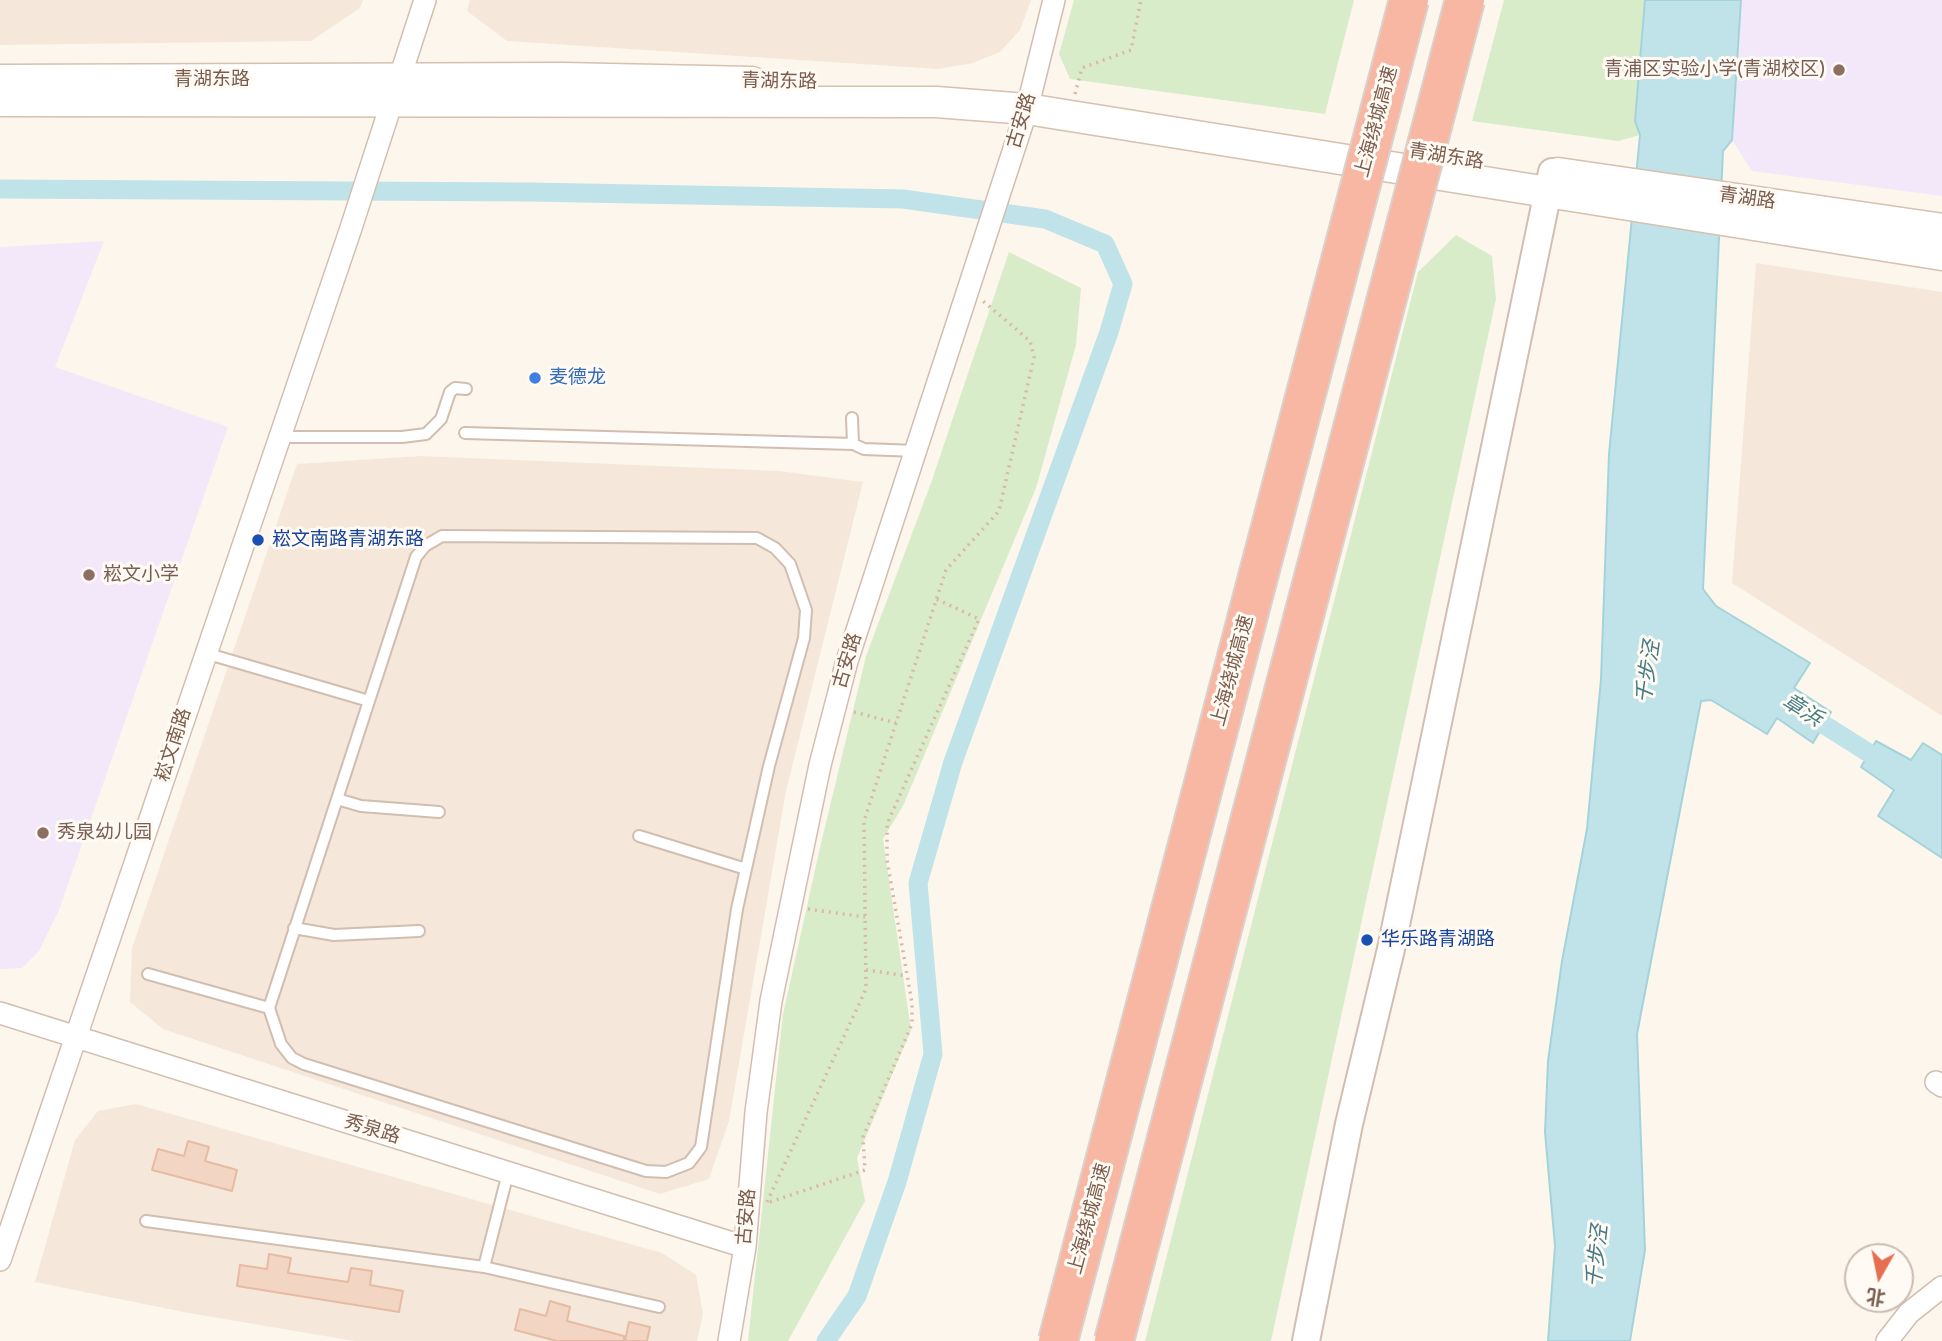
<!DOCTYPE html>
<meta charset="utf-8">
<style>
body{margin:0}
#map{position:relative;width:1942px;height:1341px;overflow:hidden;background:#fdf6ec;font-family:"Varela Round","Noto Sans SC",sans-serif}
canvas{display:block}
.north{position:absolute;left:1844px;top:1243px;width:70px;height:70px;box-sizing:border-box;background:#fffaf3;border:2px solid #cabbb1;border-radius:50%;rotate:189deg;font-size:19px;font-weight:700;line-height:28px;text-align:center;color:#7a5c4d}
.north::after{content:'';display:block;margin:auto;width:24px;height:32px;background:#e76f51;clip-path:polygon(50% 0,100% 100%,50% 72%,0 100%)}
</style>
<div id="map">
<canvas width="1942" height="1341"></canvas>
<div class="north">北</div>
</div>
<script>
const g = document.querySelector('canvas').getContext('2d');
g.lineJoin = 'round';
function fill(path, color) { g.fillStyle = color; g.fill(path, 'evenodd'); }
const poly = rows => new Path2D(rows.map(r => 'M' + r).join(''));
function strokePath(path, color, width, dash) { g.strokeStyle = color; g.lineWidth = width; g.lineCap = dash ? 'butt' : 'round'; g.setLineDash(dash || []); g.stroke(path); }
function write(font, color, halo, rows, align = 'center') {
  g.font = font + ' "Varela Round","Noto Sans SC",sans-serif'; g.lineWidth = 6; g.setLineDash([]); g.textBaseline = 'middle'; g.strokeStyle = halo; g.fillStyle = color; for (const [text, x, y, turn = 0] of rows) {
    g.save(); g.translate(x, y); g.rotate((+turn || 0) * Math.PI / 180); g.textAlign = isNaN(turn) ? turn : align; if (halo) g.strokeText(text, 0, 0); g.fillText(text, 0, 0); g.restore();
  }
}
const residential = poly([
 [0,0,363,0,360,8,311,41,0,45],
 [470,0,1031,0,1020,30,1000,52,973,63,938,69,507,41,467,11],
 [1756,263,1942,292,1942,716,1732,583],
 [421,456,779,471,863,482,786,791,729,1121,709,1179,660,1194,163,1029,130,1002,132,948,297,464],
 [136,1104,662,1253,696,1275,703,1314,697,1341,354,1341,189,1313,35,1282,75,1140,98,1111]
]);
const education = poly([
 [1741,0,1942,0,1942,196,1752,171,1732,140],
 [104,241,55,367,228,427,59,910,39,951,22,968,0,969,0,247]
]);
const green = poly([
 [1074,0,1354,0,1325,114,1070,79,1059,54],
 [1504,0,1645,0,1635,121,1640,135,1618,141,1472,121],
 [1456,235,1492,256,1496,299,1271,1341,1145,1341,1418,272],
 [1009,252,1081,288,1076,345,1036,488,903,806,883,839,911,1030,857,1158,865,1201,788,1341,748,1341,783,1014,819,852,866,656,931,483]
]);
const water = poly([
 [1645,0,1741,0,1732,140,1723,151,1703,589,1716,606,1810,663,1794,688,1831,712,1813,743,1777,718,1767,734,1711,700,1701,701,1637,1034,1645,1250,1630,1341,1548,1341,1555,1246,1545,1132,1548,1061,1562,961,1587,829,1601,679,1609,454,1640,135,1635,121,1645,0],
 [1876,741,1911,760,1923,743,1942,755,1942,858,1878,816,1894,790,1861,767,1876,741]
]);
const canal = poly([
 [0,189,529,192,903,199,1045,219,1105,244,1123,284,1109,332,953,762,918,883,933,1054,897,1182,857,1296,826,1341],
 [1804,712,1891,767]
]);
const building = poly([
 [188,1141,209,1147,205,1161,237,1170,232,1191,152,1170,158,1149,184,1156,188,1141],
 [269,1254,291,1258,288,1273,348,1282,351,1268,372,1271,370,1285,403,1291,399,1312,237,1286,240,1265,267,1269,269,1254],
 [550,1301,570,1307,567,1321,624,1336,624,1341,557,1341,515,1330,520,1309,546,1316,550,1301],
 [629,1322,650,1327,647,1341,625,1341,629,1322]
]);
const path = poly([
 [1075,94,1082,68,1131,50,1141,0],
 [854,712,896,723],
 [808,909,865,917],
 [866,970,907,976],
 [767,1202,866,989,864,821,946,570,999,511,1034,357,1030,341,983,301],
 [770,1202,865,1170,863,1137,912,1024,912,1003,887,860,887,824,979,619,936,599]
]);
const service = poly([
 [852,418,853,444,864,449,916,451],
 [465,433,853,444],
 [280,437,402,437,426,434,441,419,450,392,455,388,466,389],
 [205,653,369,701,416,557,425,546,442,536,757,538,775,548,790,564,806,610,804,638,769,766,737,909,701,1147,689,1163,666,1172,646,1171,304,1064,292,1058,281,1044,269,1008,369,701],
 [337,799,361,806,439,812],
 [639,836,746,869],
 [294,928,334,935,419,931],
 [148,974,269,1008],
 [146,1221,484,1267,659,1307],
 [484,1267,508,1173]
]);
const minor = poly([
 [0,1013,745,1247],
 [1936,1082,1942,1086],
 [0,1260,350,231,425,0],
 [729,1341,745,1247,756,1112,771,1001,820,765,847,661,1027,109,1054,0],
 [1887,1341,1909,1313,1942,1287]
]);
const tertiary = poly([
 [1306,1341,1349,1124,1391,949,1552,172]
]);
const secondary = poly([
 [0,80,563,78,752,82],
 [0,101,936,102,1027,109,1942,255],
 [1558,173,1942,229]
]);
const motorwayBridge = poly([
 [1058,1341,1409,0],
 [1114,1341,1465,0]
]);
const markers = [
 [1839,70,7,"#8d6e63"],
 [535,378,7,"#3f7fe0"],
 [258,540,7,"#1a4fb4"],
 [89,575,7,"#8d6e63"],
 [43,833,7,"#8d6e63"],
 [1367,940,7,"#1a4fb4"]
];
const educationNames = [
 ["青浦区实验小学(青湖校区)",1825,70,"right"],
 ["崧文小学",103,575],
 ["秀泉幼儿园",57,833]
];
const streetNames = [
 ["青湖东路",212,80],
 ["青湖东路",779,82,1],
 ["古安路",1022,121,-73],
 ["上海绕城高速",1377,122,-75],
 ["青湖东路",1446,157,9],
 ["青湖路",1747,199,8],
 ["古安路",848,661,-73],
 ["上海绕城高速",1233,671,-75],
 ["崧文南路",174,745,-72],
 ["秀泉路",372,1130,17],
 ["古安路",747,1217,-85],
 ["上海绕城高速",1090,1219,-75]
];
const shopNames = [
 ["麦德龙",549,378]
];
const transitNames = [
 ["崧文南路青湖东路",272,540],
 ["华乐路青湖路",1381,940]
];
const waterNames = [
 ["千步泾",1649,672,-82],
 ["章浜",1802,711,32],
 ["千步泾",1598,1256,-84]
];
fill(residential, '#f5e8da');
fill(education, '#f3e8fa');
fill(green, '#d8ecc9');
fill(water, '#bfe3e8');
strokePath(water, '#a5d3da', 2);
strokePath(canal, '#bfe3e8', 19);
fill(building, '#f3d5c3');
strokePath(building, '#e6bba3', 2);
strokePath(service, '#d1beb0', 14);
strokePath(minor, '#d1beb0', 24);
strokePath(tertiary, '#d1beb0', 30);
strokePath(secondary, '#d6c0b0', 33);
strokePath(path, '#d9b8a5', 3.5, [2, 5]);
strokePath(service, '#fff', 10);
strokePath(minor, '#fff', 21);
strokePath(tertiary, '#fff', 26);
strokePath(secondary, '#fff', 30);
strokePath(motorwayBridge, '#dad1cd', 42, []);
strokePath(motorwayBridge, '#f7b7a3', 38);
for (const [x, y, r, color] of markers) { const dot = new Path2D(); dot.arc(x, y, r, 0, 2 * Math.PI); g.fillStyle = color; g.fill(dot); strokePath(dot, '#fffaf3', 2.5); }
write('19px', '#785e54', '#fffaf3', educationNames, 'left');
write('19px', '#7a5c4d', '#fffaf3', streetNames);
write('19px', '#366cbe', '#fffaf3', shopNames, 'left');
write('19px', '#164399', '#fffaf3', transitNames, 'left');
write('italic 21px', '#437c86', '#fffaf3', waterNames);
</script>
